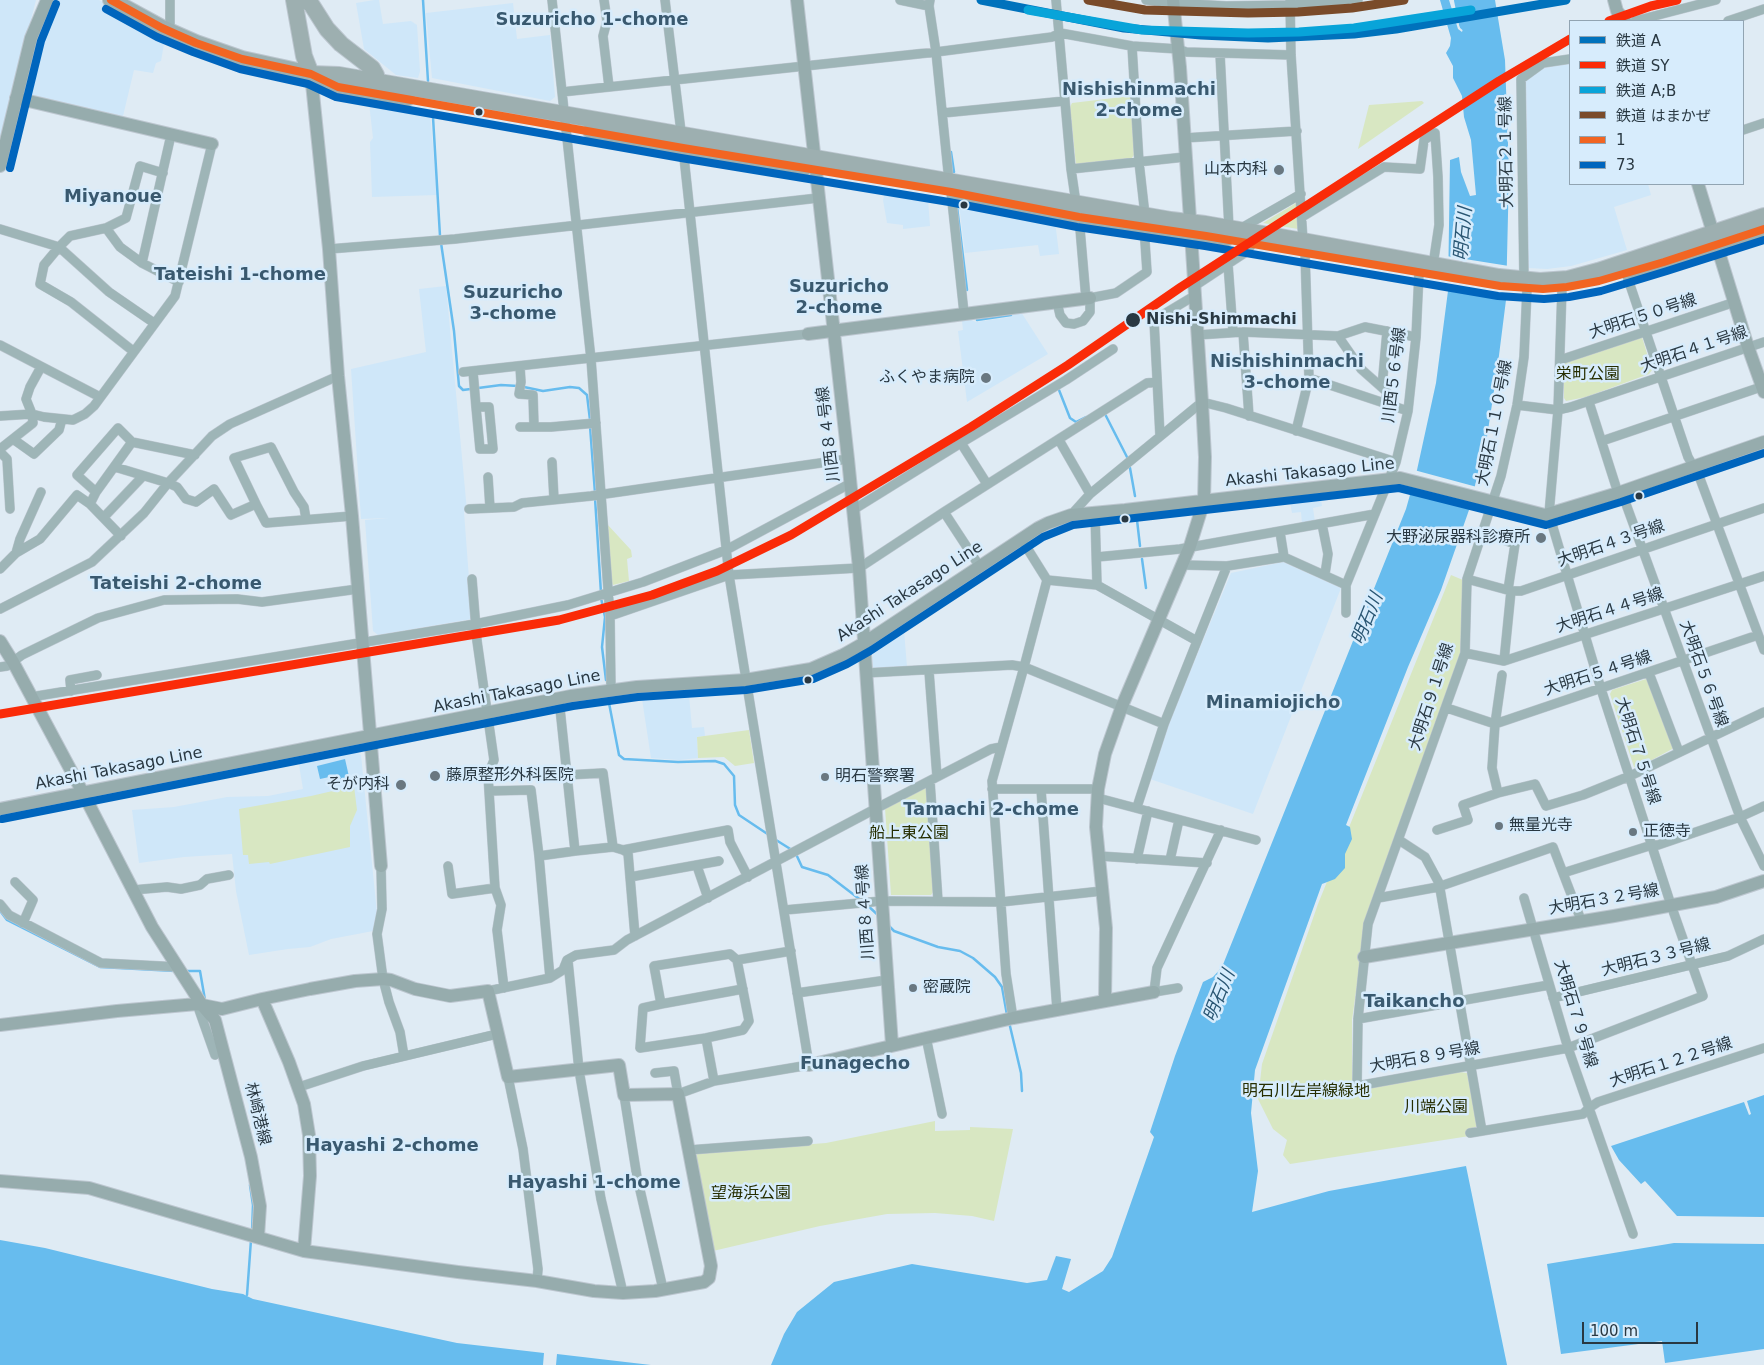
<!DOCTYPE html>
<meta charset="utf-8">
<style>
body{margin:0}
#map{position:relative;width:1764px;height:1365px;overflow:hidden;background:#dfebf4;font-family:"DejaVu Sans","Noto Sans JP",sans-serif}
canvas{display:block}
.legend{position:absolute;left:1569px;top:20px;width:175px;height:165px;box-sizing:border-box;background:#d7ecfc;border:1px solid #91a4b2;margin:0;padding:6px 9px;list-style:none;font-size:15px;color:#293842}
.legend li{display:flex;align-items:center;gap:10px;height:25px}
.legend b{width:25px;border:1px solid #91a4b2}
.scale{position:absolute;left:1582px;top:1322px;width:116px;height:22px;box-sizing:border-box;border:2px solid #293842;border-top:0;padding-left:6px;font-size:15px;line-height:18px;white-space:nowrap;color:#293842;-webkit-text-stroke:4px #d7ecfc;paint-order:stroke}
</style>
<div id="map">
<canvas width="1764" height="1365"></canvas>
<ul class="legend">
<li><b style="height:6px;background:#0072bc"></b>鉄道 A</li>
<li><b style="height:6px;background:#fa2b08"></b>鉄道 SY</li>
<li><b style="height:6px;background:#08a4d9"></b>鉄道 A;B</li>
<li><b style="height:6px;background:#7a4b2a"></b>鉄道 はまかぜ</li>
<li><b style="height:6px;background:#f26522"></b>1</li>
<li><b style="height:6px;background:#0065bd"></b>73</li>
</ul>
<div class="scale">100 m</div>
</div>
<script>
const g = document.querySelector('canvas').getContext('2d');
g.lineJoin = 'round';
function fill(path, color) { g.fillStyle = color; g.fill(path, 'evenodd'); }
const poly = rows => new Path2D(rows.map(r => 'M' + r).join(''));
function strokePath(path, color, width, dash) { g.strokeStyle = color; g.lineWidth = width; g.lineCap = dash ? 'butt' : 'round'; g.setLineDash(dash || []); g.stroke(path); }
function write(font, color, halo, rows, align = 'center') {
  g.font = font + ' "DejaVu Sans","Noto Sans JP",sans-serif'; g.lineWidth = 5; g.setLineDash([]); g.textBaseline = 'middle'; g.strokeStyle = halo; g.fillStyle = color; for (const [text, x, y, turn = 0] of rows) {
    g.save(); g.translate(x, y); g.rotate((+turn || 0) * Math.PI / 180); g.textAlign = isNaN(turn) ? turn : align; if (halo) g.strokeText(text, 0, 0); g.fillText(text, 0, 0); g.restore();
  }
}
const built = poly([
 [0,0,36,0,0,141],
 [59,0,99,0,160,33,164,44,161,61,156,63,153,73,134,70,123,116,28,94,46,16,51,7],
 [374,0,379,0,383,24,411,21,417,25,420,71,418,78,396,75,364,49,356,3],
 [513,3,517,39,550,35,555,97,550,101,432,78,426,13],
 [1570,61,1570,184,1648,184,1651,195,1614,207,1627,250,1571,266,1547,269,1528,268,1526,81,1545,64],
 [369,103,430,113,437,195,372,197,370,142,373,138],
 [885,192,928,199,930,226,903,229,903,225,887,223,883,200],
 [959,204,1055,221,1059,254,1040,256,1038,245,965,253],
 [446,286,467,511,464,512,472,619,378,635,373,631,365,520,388,518,361,519,351,369,426,352,419,289],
 [1021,312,1048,354,967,402,958,331,963,330,962,321,971,320,976,322,1011,317,1011,313],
 [1320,492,1322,506,1313,508,1315,522,1302,524,1301,512,1292,513,1289,497],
 [1283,562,1341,588,1253,814,1150,779,1167,727,1231,573],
 [904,630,907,667,873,669,872,657,876,648],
 [689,695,692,728,704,727,705,736,697,737,698,758,679,760,651,758,642,699],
 [353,749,361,755,377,913,373,931,331,939,310,947,288,949,249,955,236,891,232,854,184,857,139,863,132,810,174,807,227,797,268,796,303,789,298,759,330,756,338,752]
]);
const green = poly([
 [1131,96,1134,155,1131,159,1076,165,1070,107,1072,103],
 [1422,101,1424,103,1358,149,1369,105],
 [1296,203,1298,229,1263,223],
 [1642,337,1652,370,1649,374,1586,397,1566,401,1564,398,1564,362],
 [607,524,631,550,632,557,627,559,629,581,613,585,611,581],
 [1451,575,1463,580,1462,653,1361,957,1352,1020,1352,1090,1460,1072,1467,1073,1476,1117,1476,1135,1290,1164,1283,1155,1287,1140,1273,1129,1258,1099,1262,1064,1318,904],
 [1646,679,1648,680,1674,748,1637,768,1634,767,1610,694,1612,690],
 [749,730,754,763,735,766,724,757,698,758,697,737],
 [354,786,357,810,350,826,350,847,270,864,269,862,249,864,248,855,243,855,239,809,311,796],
 [925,787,928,791,934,891,931,895,891,895,885,808],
 [935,1121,935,1131,970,1130,970,1127,1013,1129,994,1221,972,1216,935,1213,887,1214,820,1226,713,1251,694,1158,698,1153,826,1143]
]);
const water = poly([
 [1440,0,1449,0,1458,29,1462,32,1465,22,1461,0,1495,0,1505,60,1509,172,1506,300,1497,371,1487,437,1469,510,1441,590,1408,667,1346,825,1350,827,1352,839,1345,854,1345,868,1335,879,1322,884,1255,1070,1251,1113,1258,1171,1252,1212,1329,1191,1466,1166,1507,1365,771,1365,784,1334,797,1312,834,1282,912,1264,1027,1283,1047,1280,1056,1256,1071,1259,1062,1289,1069,1292,1103,1271,1112,1257,1154,1137,1150,1132,1175,1056,1203,982,1213,977,1222,967,1406,509,1417,470,1436,383,1448,291,1450,160,1459,157,1461,172,1470,196,1476,195,1471,140,1464,117,1462,96,1453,78,1453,66,1446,53,1450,46,1451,38],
 [345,759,350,781,336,784,334,776,320,779,317,766],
 [1764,1095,1764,1217,1677,1216,1645,1181,1641,1184,1619,1160,1611,1146,1744,1102,1749,1115,1751,1114,1747,1101],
 [0,1240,45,1248,212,1289,243,1294,253,1299,457,1343,544,1353,543,1365,0,1365],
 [1674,1243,1764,1244,1764,1349,1665,1363,1662,1341,1561,1354,1547,1264],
 [557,1354,651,1365,556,1365]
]);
const pier = poly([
 [1446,256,1509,266,1508,300,1446,289],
 [1414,470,1477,487,1471,509,1408,492]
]);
const stream = poly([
 [423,0,428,81],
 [433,117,440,236,454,331,459,386,463,390,501,385,518,386],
 [951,152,954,172],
 [957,207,967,290],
 [977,320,1011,315],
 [524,387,543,391,570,387,579,388,587,395,590,420],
 [1059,390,1070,418,1076,422,1086,417],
 [1105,414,1128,459],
 [590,426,595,493],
 [1130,468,1135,496],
 [595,498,601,593],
 [1137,520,1140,546],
 [1142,559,1146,588],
 [601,598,605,617,602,647,606,680],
 [609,703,619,755,624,759,678,762,715,761,724,764,734,776,735,805,739,815,769,835],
 [776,840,792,850],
 [796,854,802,867,828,875,862,901],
 [866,904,879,916],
 [1,912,7,920,100,967,175,971],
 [888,925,894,931,938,947,960,951,973,958,995,977,1002,987,1007,1015],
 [185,971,200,971,205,1000],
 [1009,1022,1021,1073,1022,1091],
 [250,1185,253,1205,252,1232],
 [247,1295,251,1240]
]);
const river = poly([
 [1461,0,1466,24]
]);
const street = poly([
 [552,0,591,359,610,616],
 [604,0,607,21,603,36,609,87],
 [900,0,929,6],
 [930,0,929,6,936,52,949,181],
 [1056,0,1071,169,1076,203],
 [1146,0,1174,3,1226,6,1290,5,1358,0],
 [1290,0,1291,55,1303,241],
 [1635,21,1716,0],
 [1728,21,1764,9],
 [170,32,170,0],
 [1132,46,1139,162,1145,215],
 [1220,54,1229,228],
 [562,92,936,52,1052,37,1060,33,1132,46,1178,49,1186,52,1291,55],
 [943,113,1065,101],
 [1743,130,1764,123],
 [1184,138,1297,131],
 [1071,169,1185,157],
 [951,192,964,313],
 [1079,217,1086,299],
 [1302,217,1384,167,1420,169,1424,140,1435,133,1438,177,1439,225,1433,265],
 [106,228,120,247,142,263,179,282],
 [0,229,59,247,109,292,154,323],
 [1243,231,1245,226,1301,194],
 [329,249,455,239,818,198],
 [142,263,171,135],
 [1228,264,1233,332],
 [1626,273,1688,457,1699,476,1764,650],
 [1524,280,1521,79,1543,63,1570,59],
 [1193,287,1246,252,1252,244],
 [1527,289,1524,357,1517,405,1501,476,1467,579,1465,653,1368,924,1358,1019,1357,1086,1568,1048,1703,996,1671,905,1601,689,1549,514,1558,410,1562,288],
 [1057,302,1060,315,1066,323,1074,324,1083,321,1090,312,1090,298,1116,293,1147,272,1144,227],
 [1243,332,1249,416],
 [1197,335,1243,332,1338,336,1365,327,1416,337],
 [1338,336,1361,369,1387,392,1385,404],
 [0,345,100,397],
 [133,351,71,302,40,284,44,265,59,247,70,236,106,228,126,218,140,166,163,173],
 [1560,360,1735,302],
 [520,367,521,382,519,394,533,395,534,426],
 [473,371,476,407,480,449,493,449,489,407,476,407],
 [463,372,808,334],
 [1309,378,1408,411],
 [1382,387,1387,331],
 [1589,402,1618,493,1626,504,1740,817,1764,866],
 [1517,405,1558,410,1571,407,1764,342],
 [0,416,32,414,44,417,73,420,85,414,94,406,175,296,212,144],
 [520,427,551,427,596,423],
 [1296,431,1309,378,1305,253],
 [1160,436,1154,320,1194,296],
 [13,439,34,454,59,430,62,419],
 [1059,440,1090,494],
 [1602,441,1764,386],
 [961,443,1066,380,1113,349],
 [0,449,33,423,32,414,26,399,30,387,41,367],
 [0,452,7,459,10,509],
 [552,462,554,499],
 [115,467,168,483,177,487,186,499,196,502,214,489,231,515,256,504,266,523,352,516],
 [488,477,490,508],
 [96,492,77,475,118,428,132,442],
 [256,504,234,458,271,447,294,492,304,507,306,519],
 [469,509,514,507,522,503,591,496,848,459],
 [853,510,961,443,987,484],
 [944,512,980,567],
 [1095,513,1097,585],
 [1071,515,1090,494,1202,402,1226,408,1396,462],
 [104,517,143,476],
 [1322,524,1328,554,1325,574],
 [1280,532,1284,557],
 [1483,532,1515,544,1508,590],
 [121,536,90,504,96,492,132,442,195,455],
 [16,553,40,539,77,495,90,504],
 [1097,557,1180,549,1375,514],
 [1183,565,1227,566,1284,557,1346,585],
 [0,569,16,553,20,539,41,492],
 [472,579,477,641,494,760,488,775,495,888,501,905,497,930,504,988],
 [1467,579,1511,591,1521,591,1764,508],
 [1047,580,1097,585,1197,641],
 [0,609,92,562,144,513,168,483,212,436,230,424,338,376],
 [1346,613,1346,585,1396,462,1408,411,1416,337,1419,273],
 [1465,653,1504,661,1764,576],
 [1504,661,1511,591],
 [0,667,7,666,22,655,98,618,164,600,237,599,262,602,358,589],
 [929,671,937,777],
 [866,673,1012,665,1024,667,1164,724],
 [1649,673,1679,752],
 [71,691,70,680,97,675],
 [611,691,610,616,729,575,859,568,944,512,1147,383,1157,382],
 [31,697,475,624,568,605,643,582,726,550,851,483],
 [1447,708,1495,724,1758,635],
 [567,775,603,773,613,847],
 [930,781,938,901],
 [992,789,1098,789],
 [1041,789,1057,1010],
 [489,791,531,790,539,856],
 [1498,793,1492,768,1495,724,1502,675],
 [1098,798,1256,840],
 [1137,807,1164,724,1227,566],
 [1437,830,1468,820,1463,805,1498,793,1535,784,1546,806,1583,795,1630,776,1764,712],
 [1399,840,1425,857,1439,883,1482,1131],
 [623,850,728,830,730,842,748,877],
 [575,851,613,847,623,850,628,853,635,936],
 [1099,856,1207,863],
 [1137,859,1148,811],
 [1170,860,1179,820],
 [381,866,382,909,377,934,383,979,389,1002,400,1032,404,1056],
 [448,866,452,894,495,888],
 [697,866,708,898],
 [1563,873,1652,845,1658,845,1740,817,1764,806],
 [630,877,719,861],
 [15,882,33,900,23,923],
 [133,890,167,887,181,889,200,885,207,879,229,875],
 [1378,898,1438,887,1553,847,1581,920],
 [1524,898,1568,1048,1633,1234],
 [0,904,9,915,101,963,179,967],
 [785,910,882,901,1001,902,1102,891],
 [568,961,579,1070,601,1199,623,1293],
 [550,978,539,856,575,851,559,699],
 [1178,988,1154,992,1157,968,1221,830],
 [488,991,550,978,563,970,567,960,576,955,614,950,627,940,875,809,991,749,1001,747],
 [797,993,887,980],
 [1553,998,1728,956,1764,939],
 [197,1004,215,1055],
 [661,1004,743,989],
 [1013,1018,1006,974,992,781,1024,667,1047,580,1022,540],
 [1358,1019,1549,985],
 [926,1037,942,1114],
 [706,1038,743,1030,749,1021,737,960],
 [655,1073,674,1071,678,1094,714,1081,809,1065,729,575,683,148,665,0],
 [508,1077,523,1149,538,1269,537,1281],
 [714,1081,706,1038,640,1048,643,1008,661,1004,654,966,730,954,737,960,791,951],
 [299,1087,363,1066,497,1034],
 [624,1095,637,1177,663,1289],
 [1470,1133,1583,1114,1589,1108,1598,1102,1764,1048],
 [689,1150,808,1141]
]);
const secondary = poly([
 [797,0,848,459,859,568,892,1045],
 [1614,0,1617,11,1625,21],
 [311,74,329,249,338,376,352,516,381,866],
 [16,98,212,144],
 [0,166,31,38,47,0],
 [1698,184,1748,347,1764,392],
 [808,334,1090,298],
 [0,641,13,662,83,793,152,927,202,1005,215,1020,251,1157,260,1206,258,1237],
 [0,809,571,696,637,687,745,680,811,669,843,655,864,643,1038,528,1048,523,1071,515,1125,510,1400,478,1545,515,1618,493,1764,442],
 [1364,957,1614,916,1716,897,1764,881],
 [262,999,289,1062,304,1104,309,1135,310,1176,304,1251],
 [1105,1001,1106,928,1096,827,1098,789,1105,754,1122,706,1190,546,1204,501,1205,457,1202,402,1180,67,1173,0],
 [0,1025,117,1011,197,1004,222,1009,262,999,310,989,355,981,383,979,391,980,415,989,450,996,488,991,508,1077,619,1065,624,1095,678,1094,711,1266,709,1278,704,1282,655,1291,623,1293,594,1291,537,1281,458,1272,304,1251,89,1188,0,1181],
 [809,1065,1013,1018,1154,992]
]);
const highway = poly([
 [111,0,162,28,196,43,242,59,311,74,339,75,1171,220,1205,224,1303,241,1499,277,1540,281,1568,279,1598,271,1764,216],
 [294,0,304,56,311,74],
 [304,0,311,4,327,29,341,44,372,68,376,75,377,82],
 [317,77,338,87,407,98],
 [591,131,804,168],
 [961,194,1079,217,1171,232,1225,239],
 [1633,271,1764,229]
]);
const bus1 = poly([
 [111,0,162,28,196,43,242,59,311,74,338,87,683,148,951,192,1079,217,1206,236,1500,286,1543,289,1567,287,1599,281,1664,262,1764,229]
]);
const bus2 = poly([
 [106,9,157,37,193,52,240,69,308,84,336,97,681,158,949,202,1077,227,1205,246,1498,296,1544,299,1569,297,1601,291,1667,271,1764,240],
 [10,168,41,41,56,4],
 [2,819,573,706,638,697,746,690,813,679,847,664,870,651,1043,537,1073,525,1399,488,1546,525,1621,502,1764,453]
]);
const rail1 = poly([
 [981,0,1124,28,1201,35,1268,38,1354,34,1396,29,1566,0]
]);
const rail2 = poly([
 [1609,21,1651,6,1677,0],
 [0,714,559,620,652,595,717,571,791,535,971,427,1068,365,1181,287,1499,81,1570,39]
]);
const rail3 = poly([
 [1028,10,1142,30,1248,33,1299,32,1354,28,1471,10]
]);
const rail4 = poly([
 [1088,0,1145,10,1248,13,1298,12,1352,8,1404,0]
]);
const markers = [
 [479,112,4.5,"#293842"],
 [1279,170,6,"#697780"],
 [964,205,4.5,"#293842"],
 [1133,320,8,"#293842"],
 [986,378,6,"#697780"],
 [1639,496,4.5,"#293842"],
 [1125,519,4.5,"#293842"],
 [1541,538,6,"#697780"],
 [808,680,4.5,"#293842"],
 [435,776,6,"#697780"],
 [825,777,5,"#697780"],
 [401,785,6,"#697780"],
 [1499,826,5,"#697780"],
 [1633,832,5,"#697780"],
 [913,988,5,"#697780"]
];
const streetNames = [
 ["大明石２１号線",1507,152,-91],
 ["大明石５０号線",1643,317,-18],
 ["大明石４１号線",1694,350,-19],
 ["川西５６号線",1395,375,-83],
 ["大明石１１０号線",1495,423,-79],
 ["川西８４号線",829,434,-97],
 ["Akashi Takasago Line",1310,473,-6],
 ["大明石４３号線",1611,544,-19],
 ["Akashi Takasago Line",910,592,-33],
 ["大明石４４号線",1610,611,-18],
 ["大明石５４号線",1598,674,-18],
 ["大明石５６号線",1703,674,70],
 ["Akashi Takasago Line",517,692,-11],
 ["大明石９１号線",1432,697,-72],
 ["大明石７５号線",1637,751,72],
 ["Akashi Takasago Line",119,769,-11],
 ["大明石３２号線",1604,900,-10],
 ["川西８４号線",866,912,-94],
 ["大明石３３号線",1656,958,-14],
 ["大明石７９号線",1575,1014,73],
 ["大明石８９号線",1425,1058,-10],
 ["大明石１２２号線",1671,1063,-18],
 ["林崎港線",257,1114,76]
];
const poiNames = [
 ["山本内科",1268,170,"right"],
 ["ふくやま病院",975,378,"right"],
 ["大野泌尿器科診療所",1530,538,"right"],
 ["藤原整形外科医院",446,776],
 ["明石警察署",835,777],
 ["そが内科",390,785,"right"],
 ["無量光寺",1509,826],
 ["正徳寺",1643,832],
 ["密蔵院",923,988]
];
const stopNames = [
 ["Nishi-Shimmachi",1146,320]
];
const parkNames = [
 ["栄町公園",1588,375],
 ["船上東公園",909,834],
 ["明石川左岸線緑地",1306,1092],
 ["川端公園",1436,1108],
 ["望海浜公園",751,1194]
];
const neighbourhoodNames = [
 ["Suzuricho 1-chome",592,20],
 ["Nishishinmachi",1139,90],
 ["2-chome",1139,111],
 ["Miyanoue",113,197],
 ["Tateishi 1-chome",240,275],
 ["Suzuricho",839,287],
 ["2-chome",839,308],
 ["Suzuricho",513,293],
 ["3-chome",513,314],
 ["Nishishinmachi",1287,362],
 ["3-chome",1287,383],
 ["Tateishi 2-chome",176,584],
 ["Minamiojicho",1273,703],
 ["Tamachi 2-chome",991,810],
 ["Taikancho",1414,1002],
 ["Funagecho",855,1064],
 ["Hayashi 2-chome",392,1146],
 ["Hayashi 1-chome",594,1183]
];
const waterNames = [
 ["明石川",1464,234,-85],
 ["明石川",1368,619,-68],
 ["明石川",1220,996,-68]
];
fill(built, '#cfe7f9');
fill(green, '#d8e7c2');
fill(water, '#67bcee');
fill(pier, '#dfebf4');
strokePath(stream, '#67bcee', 2.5);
strokePath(river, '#67bcee', 14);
strokePath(street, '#bcc6cf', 10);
strokePath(secondary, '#bcc6cf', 14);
strokePath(highway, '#bcc6cf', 18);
strokePath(street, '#9eb5b7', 9);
strokePath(secondary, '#96acad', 12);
strokePath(highway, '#9dafb0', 16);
strokePath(bus1, '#f26522', 8);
strokePath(bus2, '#0065bd', 8);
strokePath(rail1, '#0072bc', 9);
strokePath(rail2, '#fa2b08', 9);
strokePath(rail3, '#08a4d9', 9);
strokePath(rail4, '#7a4b2a', 9);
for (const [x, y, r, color] of markers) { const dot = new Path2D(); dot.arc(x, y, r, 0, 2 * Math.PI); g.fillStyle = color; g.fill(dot); strokePath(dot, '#d7ecfc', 2); }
write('16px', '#293842', '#d7ecfc', streetNames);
write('16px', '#293842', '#d7ecfc', poiNames, 'left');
write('bold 16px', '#293842', '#d7ecfc', stopNames, 'left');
write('16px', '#262e00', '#d7ecfc', parkNames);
write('bold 18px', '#39596f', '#d7ecfc', neighbourhoodNames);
write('italic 18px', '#2a5673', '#d7ecfc', waterNames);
</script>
